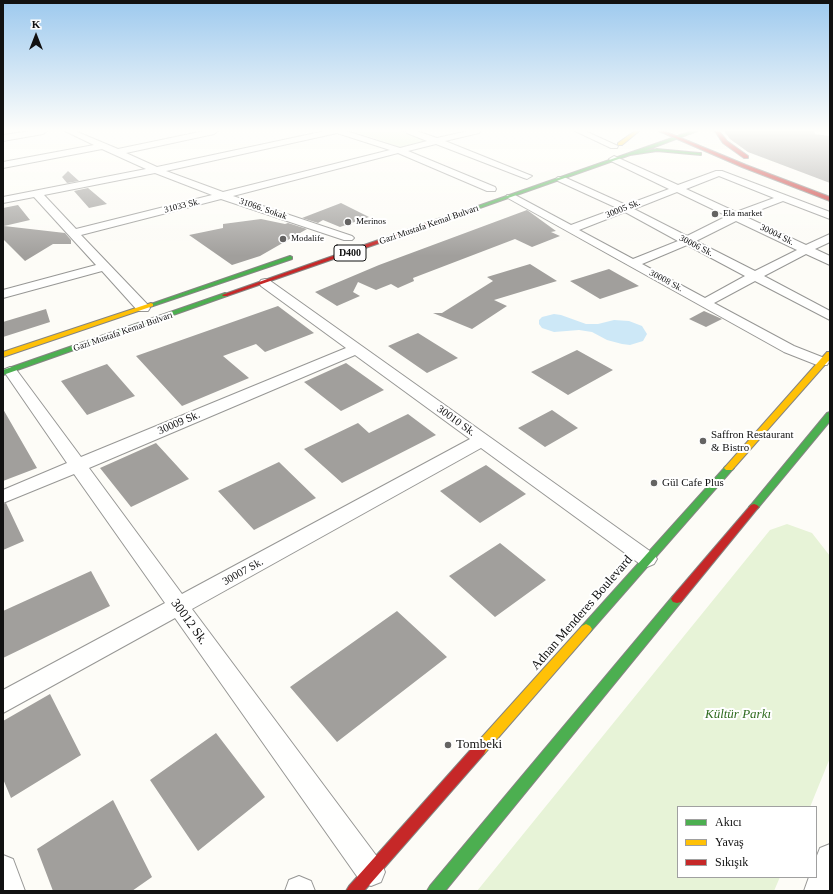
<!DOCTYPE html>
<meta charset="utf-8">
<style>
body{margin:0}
#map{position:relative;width:833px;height:894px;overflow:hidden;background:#fdfcf7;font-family:"Times New Roman",serif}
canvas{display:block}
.frame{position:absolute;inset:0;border:4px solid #111;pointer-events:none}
.legend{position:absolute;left:677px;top:806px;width:140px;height:72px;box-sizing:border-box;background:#fff;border:1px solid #a0a0a0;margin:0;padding:5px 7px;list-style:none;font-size:12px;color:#111}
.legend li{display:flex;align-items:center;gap:8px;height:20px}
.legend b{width:20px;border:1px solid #a0a0a0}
.north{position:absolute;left:16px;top:16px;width:40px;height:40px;-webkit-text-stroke:3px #fff;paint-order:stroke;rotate:0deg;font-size:11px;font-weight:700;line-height:16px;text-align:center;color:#111}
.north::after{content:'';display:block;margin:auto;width:14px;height:18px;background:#111;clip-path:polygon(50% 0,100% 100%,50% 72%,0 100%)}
</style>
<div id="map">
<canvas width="833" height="894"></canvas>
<div class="frame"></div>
<ul class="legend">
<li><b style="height:5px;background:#4caf50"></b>Akıcı</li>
<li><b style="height:5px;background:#ffc107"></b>Yavaş</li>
<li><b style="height:5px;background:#c62828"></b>Sıkışık</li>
</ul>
<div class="north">K</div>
</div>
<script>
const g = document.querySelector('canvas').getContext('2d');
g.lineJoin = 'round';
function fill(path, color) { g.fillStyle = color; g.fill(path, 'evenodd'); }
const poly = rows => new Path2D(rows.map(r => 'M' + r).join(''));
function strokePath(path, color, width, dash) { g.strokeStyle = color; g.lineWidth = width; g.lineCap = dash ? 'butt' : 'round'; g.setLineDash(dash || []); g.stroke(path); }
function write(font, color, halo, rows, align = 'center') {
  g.font = font + ' "Times New Roman",serif'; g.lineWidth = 4; g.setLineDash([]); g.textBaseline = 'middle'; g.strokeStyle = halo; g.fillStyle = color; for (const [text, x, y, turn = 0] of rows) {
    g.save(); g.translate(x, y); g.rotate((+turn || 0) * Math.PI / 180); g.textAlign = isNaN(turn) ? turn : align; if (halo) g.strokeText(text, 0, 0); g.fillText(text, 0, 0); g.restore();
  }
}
const green = poly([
 [352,131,401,131,430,140,400,147],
 [787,524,812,533,830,556,830,758,810,807,678,807,678,877,780,877,774,891,477,891,770,530]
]);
const water = poly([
 [554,314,561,315,586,324,598,324,614,320,629,321,642,326,647,334,643,341,630,345,622,344,607,340,592,332,579,330,554,332,542,328,539,324,539,320,542,317]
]);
const building = poly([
 [724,131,814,131,815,134,830,136,830,183,748,152,730,139],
 [68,171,79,181,67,183,62,177],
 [88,188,107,204,89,208,74,191],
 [341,203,369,217,340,227,323,220,318,223,302,218],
 [18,205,30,220,4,226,65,233,71,240,71,244,53,244,25,261,3,239,3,208],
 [527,210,556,231,551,232,560,236,532,247,515,239,413,278,414,281,398,288,391,284,376,290,358,282,353,292,360,296,337,306,315,292,379,265],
 [261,219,285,224,288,223,307,229,260,256,232,265,189,235,223,228,223,224],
 [530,264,557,281,494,300,507,306,472,329,433,313,442,313,493,281,487,277],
 [609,269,639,286,600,299,570,281],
 [278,306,314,333,265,352,256,344,223,356,249,378,182,406,136,356],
 [46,309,50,322,3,337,3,322],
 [704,311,722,319,706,327,689,319],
 [418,333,458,358,427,373,388,346],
 [577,350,613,370,568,395,531,372],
 [346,363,384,390,341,411,304,382],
 [107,364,135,396,87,415,61,381],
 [3,409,37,468,3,481],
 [552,410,578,428,545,447,518,428],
 [408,414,436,435,342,483,304,449,358,423,369,433],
 [156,443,189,479,131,507,100,468],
 [279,462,316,498,254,530,218,491],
 [486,465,526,494,480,523,440,491],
 [6,503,24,541,3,550,3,504],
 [500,543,546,580,495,617,449,576],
 [91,571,110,606,3,658,3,611],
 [397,611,447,657,337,742,290,687],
 [50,694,81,755,11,798,3,779,3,721],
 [216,733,265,797,198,851,150,780],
 [113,800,152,877,132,891,53,891,37,849]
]);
const street = poly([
 [31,131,47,131,43,134,3,141,3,135,31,131],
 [65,131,75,131,118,149,204,131,218,131,214,134,126,153,157,167,325,131,346,131,400,148,427,141,407,133,406,131,416,131,437,138,468,131,480,131,479,133,445,141,532,176,527,179,524,178,436,144,408,151,495,187,496,189,495,191,487,191,398,153,233,196,352,236,354,238,352,240,344,240,221,199,81,235,148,305,150,308,148,311,138,311,102,271,3,298,3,290,96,265,34,197,3,203,3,197,146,169,102,149,3,168,3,162,94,145,65,131],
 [337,133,390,150,223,192,166,171,337,133],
 [155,173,212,195,76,229,44,195,155,173],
 [575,131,585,131,618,146,617,148,611,148,575,131],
 [614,156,678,185,716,171,722,171,830,212,830,219,783,201,744,216,806,245,830,234,830,242,815,249,830,256,830,265,806,254,764,276,830,311,830,320,755,281,714,303,794,346,827,359,829,362,827,365,817,365,784,352,506,197,507,195,515,195,571,225,617,208,558,181,556,179,558,177,564,177,626,205,669,189,611,161,609,159,614,156],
 [719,176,774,198,736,212,686,189,719,176],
 [677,192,727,216,687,236,634,209,677,192],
 [625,212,678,241,633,259,579,230,625,212],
 [736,221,797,250,755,271,696,241,736,221],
 [687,245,745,276,705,298,642,264,687,245],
 [265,279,269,280,654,554,657,559,654,564,647,567,640,564,481,448,192,609,381,862,385,872,381,882,371,886,361,882,175,618,3,713,3,690,165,603,74,474,3,503,3,490,67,463,3,370,10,367,15,368,81,457,346,348,261,286,259,283,261,280,265,279],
 [355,355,470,439,182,594,89,468,355,355],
 [830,844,830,891,804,891,809,877,816,877,816,858,820,848,830,844],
 [3,855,13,859,25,891,3,891,3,855],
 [299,876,311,881,315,891,285,891,289,880,299,876]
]);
const fast = poly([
 [692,131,697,131,644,151,657,149,699,153,701,153,701,155,657,151,630,155,443,221,438,220,692,131],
 [290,256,292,257,292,259,153,306,149,306,148,305,290,256],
 [225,293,227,294,227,296,3,375,3,370,225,293],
 [830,412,830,421,757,509,751,509,749,507,751,505,827,413,830,412],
 [729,465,732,466,734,468,732,470,590,632,586,634,582,632,580,629,582,626,726,466,729,465],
 [677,595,681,596,683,599,681,602,445,891,427,891,430,886,673,596,677,595]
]);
const slow = poly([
 [635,131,639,131,622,145,618,145,618,143,635,131],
 [151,303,153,304,153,306,3,357,3,352,151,303],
 [827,352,830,352,830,359,732,470,726,470,724,468,726,466,827,352],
 [586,624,590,626,592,629,590,632,484,754,479,756,474,754,472,750,474,746,582,626,586,624]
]);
const jam = poly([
 [659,131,664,131,746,165,830,197,830,201,742,167,659,131],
 [715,131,719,131,727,141,748,156,748,158,744,158,723,143,715,131],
 [441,218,444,220,443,221,227,296,223,296,222,295,441,218],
 [754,504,757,505,759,507,757,509,681,602,677,603,673,602,671,599,673,596,751,505,754,504],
 [479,744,484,746,486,750,484,754,364,891,346,891,349,886,474,746,479,744]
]);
const markers = [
 [715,214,4,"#646362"],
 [348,222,4,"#646362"],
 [283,239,4,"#646362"],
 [703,441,4,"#646362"],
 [654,483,4,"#646362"],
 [448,745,4,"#646362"]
];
const farStreetnames = [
 ["31033 Sk.",182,206,-14],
 ["31066. Sokak",263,209,19],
 ["30005 Sk.",623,209,-22],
 ["Gazi Mustafa Kemal Bulvarı",429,225,-19],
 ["30004 Sk.",777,235,26],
 ["30006 Sk.",696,246,27],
 ["30008 Sk.",666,281,28],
 ["Gazi Mustafa Kemal Bulvarı",123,332,-19]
];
const farPoinames = [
 ["Ela market",723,214],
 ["Merinos",356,222],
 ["Modalife",291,239]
];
const shields = [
 [350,253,32]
];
const shieldNames = [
 ["D400",350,253]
];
const streetNames = [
 ["30010 Sk.",456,421,36],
 ["30009 Sk.",179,423,-23],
 ["30007 Sk.",243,572,-29]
];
const poiNames = [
 ["Saffron Restaurant",711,435],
 ["& Bistro",711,448],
 ["Gül Cafe Plus",662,483]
];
const nearStreetnames = [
 ["Adnan Menderes Boulevard",582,613,-49],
 ["30012 Sk.",189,622,54]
];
const nearParknames = [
 ["Kültür Parkı",738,715]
];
const nearPoinames = [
 ["Tombeki",456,745]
];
fill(green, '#e7f3d7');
fill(water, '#cde8f7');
fill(building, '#a19f9c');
strokePath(street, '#979795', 2);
strokePath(fast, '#858482', 2);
strokePath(slow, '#858482', 2);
strokePath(jam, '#858482', 2);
fill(street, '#fffffe');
fill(fast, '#4caf50');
fill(slow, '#ffc107');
fill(jam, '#c62828');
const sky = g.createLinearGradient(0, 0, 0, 256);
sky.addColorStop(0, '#9dc9ee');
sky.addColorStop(0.51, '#fefefb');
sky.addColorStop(1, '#fefefb00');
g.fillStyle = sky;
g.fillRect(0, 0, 833, 256);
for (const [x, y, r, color] of markers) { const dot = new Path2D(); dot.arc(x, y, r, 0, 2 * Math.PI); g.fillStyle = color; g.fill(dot); strokePath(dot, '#fff', 1.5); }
write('9px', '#111', '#fff', farStreetnames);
write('9px', '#111', '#fff', farPoinames, 'left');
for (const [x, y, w] of shields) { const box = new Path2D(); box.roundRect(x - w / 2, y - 8, w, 16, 3); g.fillStyle = '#fff'; g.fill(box); strokePath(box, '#111', 1); }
write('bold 10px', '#111', null, shieldNames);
write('11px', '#111', '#fff', streetNames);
write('11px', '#111', '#fff', poiNames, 'left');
write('13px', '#111', '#fff', nearStreetnames);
write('italic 13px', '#2f6b1f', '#fff', nearParknames);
write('13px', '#111', '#fff', nearPoinames, 'left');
</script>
